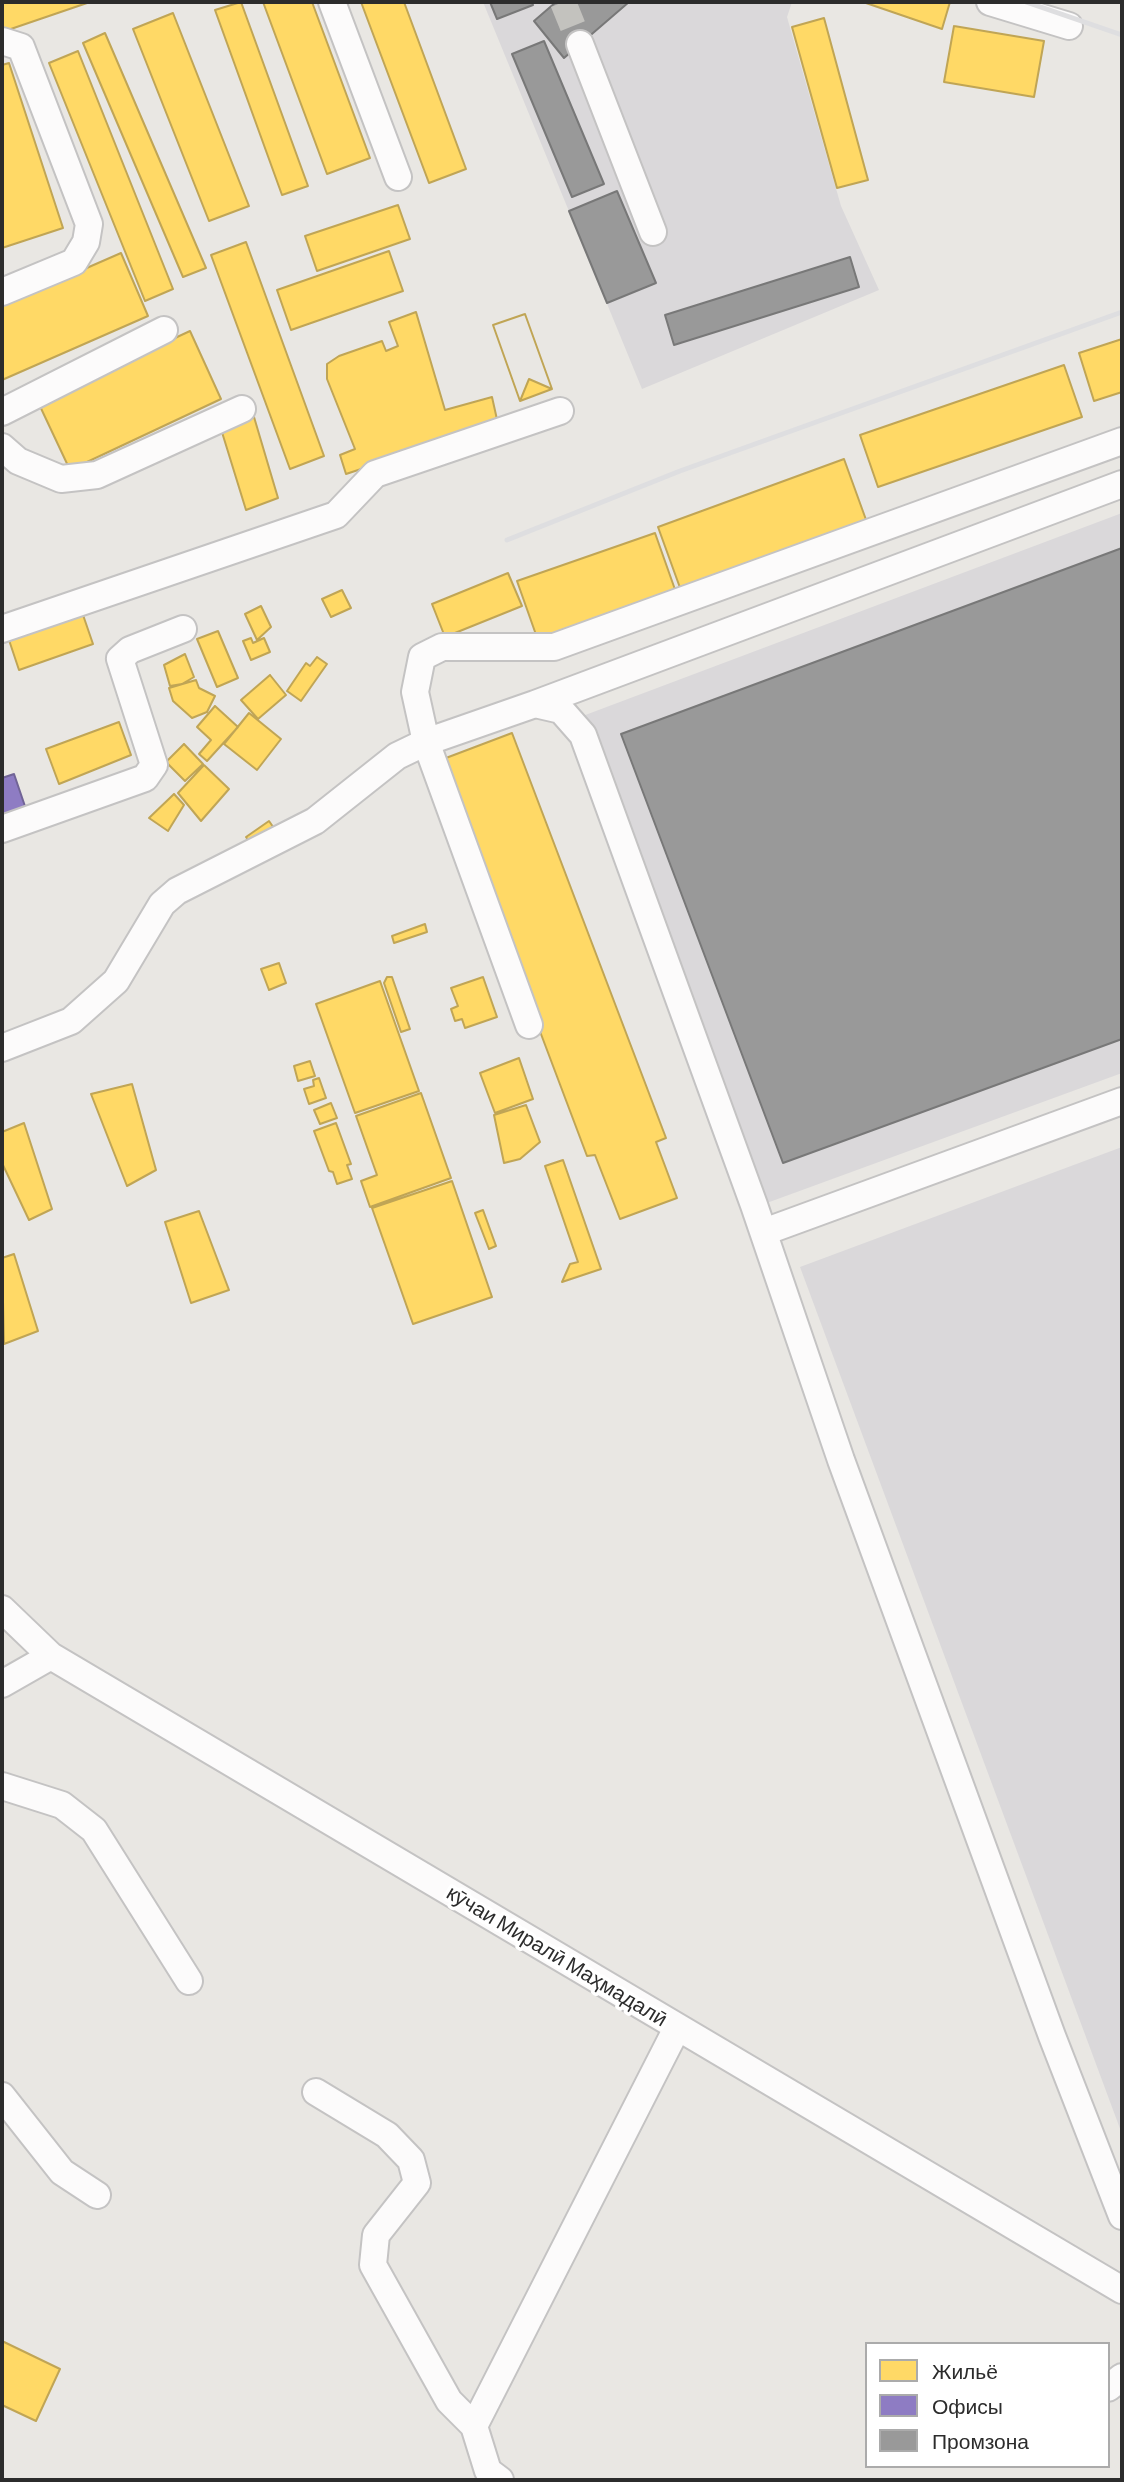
<!DOCTYPE html>
<meta charset="utf-8">
<style>
body{margin:0}
#map{position:relative;width:1124px;height:2482px;overflow:hidden;background:#e9e7e3;font-family:Barlow,sans-serif}
canvas{display:block}
.frame{position:absolute;inset:0;border:4px solid #2c2c2c;pointer-events:none}
.legend{position:absolute;left:865px;top:2342px;width:245px;height:126px;box-sizing:border-box;background:#fff;border:2px solid #ababab;margin:0;padding:9px 12px;list-style:none;font-size:21px;color:#2c2c2c}
.legend li{display:flex;align-items:center;gap:14px;height:35px}
.legend b{width:35px;border:2px solid #ababab}
</style>
<div id="map">
<canvas width="1124" height="2482"></canvas>
<div class="frame"></div>
<ul class="legend">
<li><b style="height:19px;background:#ffd966"></b>Жильё</li>
<li><b style="height:19px;background:#8e7cc3"></b>Офисы</li>
<li><b style="height:19px;background:#999"></b>Промзона</li>
</ul>
</div>
<script>
const g = document.querySelector('canvas').getContext('2d');
g.lineJoin = 'round';
function fill(path, color) { g.fillStyle = color; g.fill(path, 'evenodd'); }
const poly = rows => new Path2D(rows.map(r => 'M' + r).join(''));
function strokePath(path, color, width, dash) { g.strokeStyle = color; g.lineWidth = width; g.lineCap = dash ? 'butt' : 'round'; g.setLineDash(dash || []); g.stroke(path); }
function write(font, color, halo, rows, align = 'center') {
  g.font = font + ' Barlow,sans-serif'; g.lineWidth = 7; g.setLineDash([]); g.textBaseline = 'middle'; g.strokeStyle = halo; g.fillStyle = color; for (const [text, x, y, turn = 0] of rows) {
    g.save(); g.translate(x, y); g.rotate((+turn || 0) * Math.PI / 180); g.textAlign = isNaN(turn) ? turn : align; if (halo) g.strokeText(text, 0, 0); g.fillText(text, 0, 0); g.restore();
  }
}
const industrial = poly([
 [483,2,792,2,787,17,841,206,879,290,642,389],
 [1122,513,1122,1073,764,1204,580,717],
 [1122,1147,1122,2134,800,1267]
]);
const homes = poly([
 [2,2,90,2,2,32,2,2],
 [241,2,308,186,282,195,215,10,241,2],
 [263,2,312,2,370,158,327,174,263,2],
 [361,2,404,2,466,169,429,183,361,2],
 [863,2,950,2,942,29,863,2],
 [173,13,249,206,209,221,133,29,173,13],
 [824,18,868,180,837,188,792,27,824,18],
 [954,26,1044,41,1034,97,944,82,954,26],
 [105,33,206,268,183,277,83,43,105,33],
 [78,51,173,289,145,301,49,63,78,51],
 [9,63,63,228,2,248,2,65,9,63],
 [398,205,410,239,317,271,305,236,398,205],
 [246,242,324,456,290,469,211,255,246,242],
 [389,251,403,291,291,330,277,290,389,251],
 [121,253,148,316,2,380,2,305,121,253],
 [416,312,445,410,492,397,498,424,346,474,340,455,355,449,327,379,327,364,339,356,382,341,386,351,398,346,389,322,416,312],
 [525,314,552,389,520,401,493,325,525,314],
 [525,314,552,389,529,379,520,401,493,325,525,314],
 [190,331,221,399,70,470,38,402,190,331],
 [1122,339,1122,392,1094,401,1079,353,1122,339],
 [1064,365,1082,417,878,487,860,435,1064,365],
 [254,417,278,498,246,510,221,429,254,417],
 [844,459,869,528,683,596,658,527,844,459],
 [655,533,678,598,540,646,517,581,655,533],
 [508,573,522,606,445,637,432,604,508,573],
 [342,590,351,608,331,617,322,599,342,590],
 [261,606,271,627,257,640,245,614,261,606],
 [82,612,93,644,19,670,8,637,82,612],
 [218,631,238,678,217,687,197,639,218,631],
 [251,638,253,643,264,638,270,652,251,660,243,641,251,638],
 [185,654,194,677,182,684,170,686,164,665,185,654],
 [317,657,327,664,301,701,287,691,306,663,310,666,317,657],
 [270,675,286,695,258,719,241,700,270,675],
 [196,680,199,688,215,696,207,712,192,718,173,701,169,688,196,680],
 [215,706,238,727,207,761,199,754,211,740,197,727,215,706],
 [249,713,281,739,257,770,224,744,249,713],
 [119,722,131,755,59,784,46,749,119,722],
 [512,733,666,1138,656,1142,677,1198,620,1219,595,1155,587,1156,438,761,512,733],
 [184,744,203,764,185,781,166,762,184,744],
 [204,765,229,789,201,821,178,793,204,765],
 [174,794,184,805,168,831,149,818,174,794],
 [269,821,278,834,255,850,246,837,269,821],
 [425,924,427,932,394,943,392,936,425,924],
 [279,963,286,983,269,990,261,969,279,963],
 [387,977,392,977,410,1029,401,1032,384,983,387,977],
 [483,977,497,1017,465,1028,462,1019,455,1021,451,1009,458,1006,451,988,483,977],
 [380,981,419,1091,355,1113,316,1004,380,981],
 [519,1058,533,1099,495,1113,480,1073,519,1058],
 [310,1061,315,1076,298,1081,294,1066,310,1061],
 [319,1078,326,1098,309,1104,304,1089,314,1086,313,1080,319,1078],
 [132,1084,156,1170,127,1186,91,1094,132,1084],
 [421,1093,451,1178,370,1207,361,1181,377,1175,356,1116,421,1093],
 [331,1103,337,1118,320,1124,314,1110,331,1103],
 [526,1105,540,1142,520,1159,504,1163,494,1115,526,1105],
 [24,1123,52,1209,29,1220,2,1163,2,1132,24,1123],
 [336,1123,351,1164,347,1165,352,1179,337,1184,333,1172,329,1171,314,1131,336,1123],
 [563,1160,601,1269,562,1282,570,1264,578,1262,545,1166,563,1160],
 [452,1181,492,1297,413,1324,372,1208,452,1181],
 [483,1210,496,1246,489,1249,475,1213,483,1210],
 [199,1211,229,1290,191,1303,165,1222,199,1211],
 [14,1254,38,1331,4,1344,2,1258,14,1254],
 [2,2341,60,2369,36,2421,2,2405,2,2341]
]);
const offices = poly([
 [14,774,29,818,2,827,2,778,14,774]
]);
const industry = poly([
 [490,2,532,2,533,5,497,19,490,2],
 [556,2,629,2,564,58,534,21,556,2],
 [544,41,604,184,572,197,512,54,544,41],
 [617,191,656,283,607,303,569,211,617,191],
 [850,257,859,287,674,345,665,315,850,257],
 [1122,548,1122,1039,783,1163,621,734,1122,548]
]);
const minorTunnel = poly([
 [563,2,580,44]
]);
const minor = poly([
 [332,2,398,177],
 [990,2,1069,26],
 [2,41,21,47,89,224,86,242,74,262,2,292],
 [580,44,653,232],
 [2,412,164,330],
 [2,447,18,461,61,479,97,475,242,409],
 [2,629,336,515,375,474,560,411],
 [535,704,1122,484],
 [2,829,145,778,154,765,120,659,130,650,183,629],
 [529,1025,426,742,415,692,422,657,442,647,554,647,1122,441],
 [2,1048,71,1021,116,981,162,904,177,891,315,821,397,756,426,742,535,704,561,710,583,735,754,1205,841,1460,1052,2036,1122,2216],
 [764,1232,1122,1101],
 [2,1609,51,1656,1122,2290],
 [2,1684,51,1656],
 [2,1786,62,1805,94,1830,189,1981],
 [316,2092,387,2135,411,2160,417,2183,376,2235,373,2265,449,2401,474,2426],
 [2,2096,62,2172,97,2195],
 [1108,2388,1122,2377],
 [500,2480,488,2471,474,2426,677,2028]
]);
const rail = poly([
 [1026,2,1122,35],
 [507,540,680,471,1122,312]
]);
const streetNames = [
 ["кӯчаи Миралӣ Маҳмадалӣ",557,1956,31]
];
fill(industrial, '#dad8da');
fill(homes, '#ffd966');
strokePath(homes, '#c0a555', 2);
fill(offices, '#8e7cc3');
strokePath(offices, '#716496', 2);
fill(industry, '#999');
strokePath(industry, '#787878', 2);
strokePath(minorTunnel, '#c3c2be', 26, [26, 13]);
strokePath(minor, '#c4c3c3', 30);
strokePath(minor, '#fcfbfb', 26);
strokePath(rail, '#dedee0', 5);
write('21px', '#2c2c2c', '#fff', streetNames);
</script>
